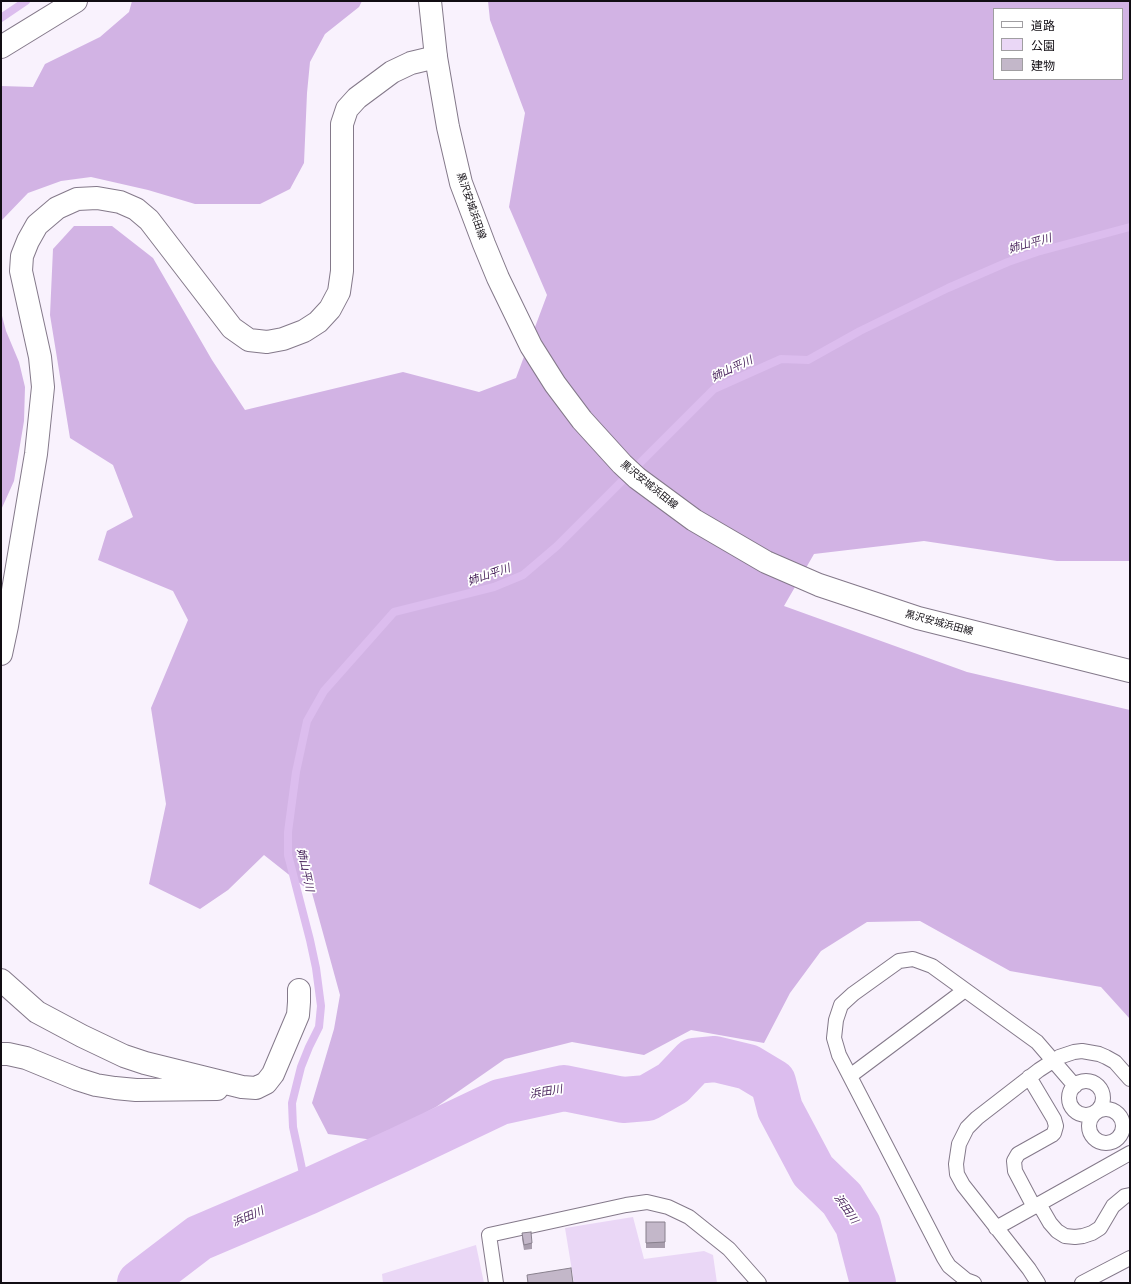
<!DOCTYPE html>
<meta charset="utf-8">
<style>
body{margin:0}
#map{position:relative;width:1131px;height:1284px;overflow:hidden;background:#f9f2fd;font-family:"PT Sans Narrow","Noto Sans JP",sans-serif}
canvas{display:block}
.frame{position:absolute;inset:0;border:2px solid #110d13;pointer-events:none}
.legend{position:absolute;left:993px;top:8px;width:130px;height:72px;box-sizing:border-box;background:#fff;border:1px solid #a09ea1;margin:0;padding:5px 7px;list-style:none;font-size:12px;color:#110d13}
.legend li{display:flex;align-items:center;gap:8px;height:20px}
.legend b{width:20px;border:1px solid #a09ea1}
</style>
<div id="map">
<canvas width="1131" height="1284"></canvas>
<div class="frame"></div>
<ul class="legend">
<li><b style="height:5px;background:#fff"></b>道路</li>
<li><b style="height:11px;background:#ead7f6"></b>公園</li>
<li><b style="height:11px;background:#c3b7c9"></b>建物</li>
</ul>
</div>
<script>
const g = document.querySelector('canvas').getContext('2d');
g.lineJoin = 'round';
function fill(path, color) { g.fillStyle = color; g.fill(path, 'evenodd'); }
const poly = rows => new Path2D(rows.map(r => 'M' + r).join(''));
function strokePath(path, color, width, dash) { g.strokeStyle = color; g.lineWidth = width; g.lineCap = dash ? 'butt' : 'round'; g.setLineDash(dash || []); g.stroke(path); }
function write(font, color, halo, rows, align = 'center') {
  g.font = font + ' "PT Sans Narrow","Noto Sans JP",sans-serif'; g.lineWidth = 3.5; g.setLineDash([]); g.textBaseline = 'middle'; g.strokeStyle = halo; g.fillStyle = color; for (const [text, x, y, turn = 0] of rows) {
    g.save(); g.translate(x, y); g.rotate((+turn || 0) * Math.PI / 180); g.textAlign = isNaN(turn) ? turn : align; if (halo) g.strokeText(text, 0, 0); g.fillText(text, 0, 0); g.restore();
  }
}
const green = poly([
 [633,1217,644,1259,704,1251,713,1255,717,1283,574,1283,565,1228],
 [476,1245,484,1283,383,1283,382,1274]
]);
const forest = poly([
 [132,1,362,1,359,7,325,34,310,62,307,93,304,163,290,189,260,204,195,204,148,190,91,177,61,181,28,193,2,220,1,223,1,86,33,87,45,64,100,37,129,12],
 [488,1,1130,1,1130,561,1057,561,924,541,814,554,784,606,967,672,1130,710,1130,1019,1101,987,1010,971,920,921,867,922,821,951,790,993,764,1043,691,1030,644,1055,572,1042,505,1059,436,1107,374,1140,328,1134,312,1103,334,1029,340,995,312,893,264,855,228,890,200,909,149,884,166,804,151,708,188,620,173,591,98,560,107,531,133,517,113,465,70,438,50,315,53,249,74,226,112,226,153,258,212,360,245,410,403,372,479,392,516,378,547,295,509,207,525,113,490,20],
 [994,9,1122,9,1122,79,994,79],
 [1,312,6,331,19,362,25,387,24,421,14,481,1,510]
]);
const stream = poly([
 [1,18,26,1],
 [307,1192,293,1127,292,1103,301,1067,309,1047,319,1027,321,1006,316,968,310,940,288,855,288,832,296,772,307,721,324,691,394,612,494,587,523,575,557,546,714,389,781,359,808,360,860,331,948,288,1008,262,1037,252,1130,227]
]);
const river = poly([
 [140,1283,199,1238,307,1192,399,1150,500,1102,564,1088,623,1100,647,1098,673,1083,694,1061,715,1059,748,1067,773,1082,780,1109,813,1171,842,1199,858,1225,873,1283]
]);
const service = poly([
 [850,1076,965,990],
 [1029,1077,1054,1119,1056,1126,1054,1133,1052,1135,1018,1154,1014,1161,1015,1171,1034,1207],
 '1069 1098a17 17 0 1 1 34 0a17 17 0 1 1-34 0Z',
 '1089 1126a17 17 0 1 1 34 0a17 17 0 1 1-34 0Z',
 [1039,1204,1130,1153],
 [996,1228,1039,1204,1050,1223,1057,1231,1065,1236,1075,1237,1083,1236,1092,1233,1100,1228,1113,1206,1125,1196,1130,1195],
 [496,1283,489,1235,626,1205,647,1202,668,1207,689,1217,729,1249,759,1283],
 [974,1283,966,1280,949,1266,944,1258,839,1055,834,1038,836,1020,841,1005,853,994,899,961,913,959,932,966,1037,1042,1075,1086],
 [1038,1283,1029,1269,963,1185,957,1174,956,1164,959,1144,967,1128,977,1118,1039,1070,1059,1057,1074,1052,1082,1051,1099,1054,1106,1057,1115,1062,1130,1079],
 [1082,1283,1130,1258]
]);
const minor = poly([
 [1,47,76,1],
 [1,654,7,626,36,454,43,387,40,357,21,271,22,256,28,241,37,225,57,208,77,199,97,198,120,202,136,209,149,220,232,328,249,340,267,342,283,339,304,331,318,322,330,309,339,292,342,271,342,124,347,109,357,98,392,72,411,63,436,57],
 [1,980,37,1012,82,1036,124,1056,145,1063,242,1087,256,1088,266,1083,273,1074,298,1015,299,1002,299,990],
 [1,1054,8,1054,26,1058,77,1079,96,1085,115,1088,136,1090,217,1089]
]);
const secondary = poly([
 [430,1,436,57,448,127,461,183,484,244,498,278,531,346,555,384,582,420,622,464,637,478,694,520,766,562,819,585,918,618,1130,671]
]);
const wall = poly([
 [646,1222,665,1222,665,1248,646,1248],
 [522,1233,532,1243,532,1249,524,1250,522,1239]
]);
const building = poly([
 [646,1222,665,1222,665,1242,646,1243,646,1222],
 [531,1232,532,1243,524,1245,522,1233,531,1232],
 [571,1268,573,1283,528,1283,527,1275,571,1268]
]);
const streetNames = [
 ["黒沢安城浜田線",471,206,71],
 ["黒沢安城浜田線",649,485,39],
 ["黒沢安城浜田線",939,623,15]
];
const waterNames = [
 ["姉山平川",1030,244,-16],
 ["姉山平川",732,369,-25],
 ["姉山平川",489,575,-19],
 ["姉山平川",305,870,78],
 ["浜田川",546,1092,-10],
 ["浜田川",846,1209,55],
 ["浜田川",248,1217,-23]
];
fill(green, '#ead7f6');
fill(forest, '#d2b3e4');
strokePath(stream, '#dcbdee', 8);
strokePath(river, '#dcbdee', 46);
strokePath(service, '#84798a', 16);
strokePath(minor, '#84798a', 24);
strokePath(secondary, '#84798a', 24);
strokePath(service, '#fff', 14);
strokePath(minor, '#fff', 22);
strokePath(secondary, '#fff', 22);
fill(wall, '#a89dad');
fill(building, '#c3b7c9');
strokePath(building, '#88808d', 1);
write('10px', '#110d13', '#fff', streetNames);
write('italic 11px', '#48225b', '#fff', waterNames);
</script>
